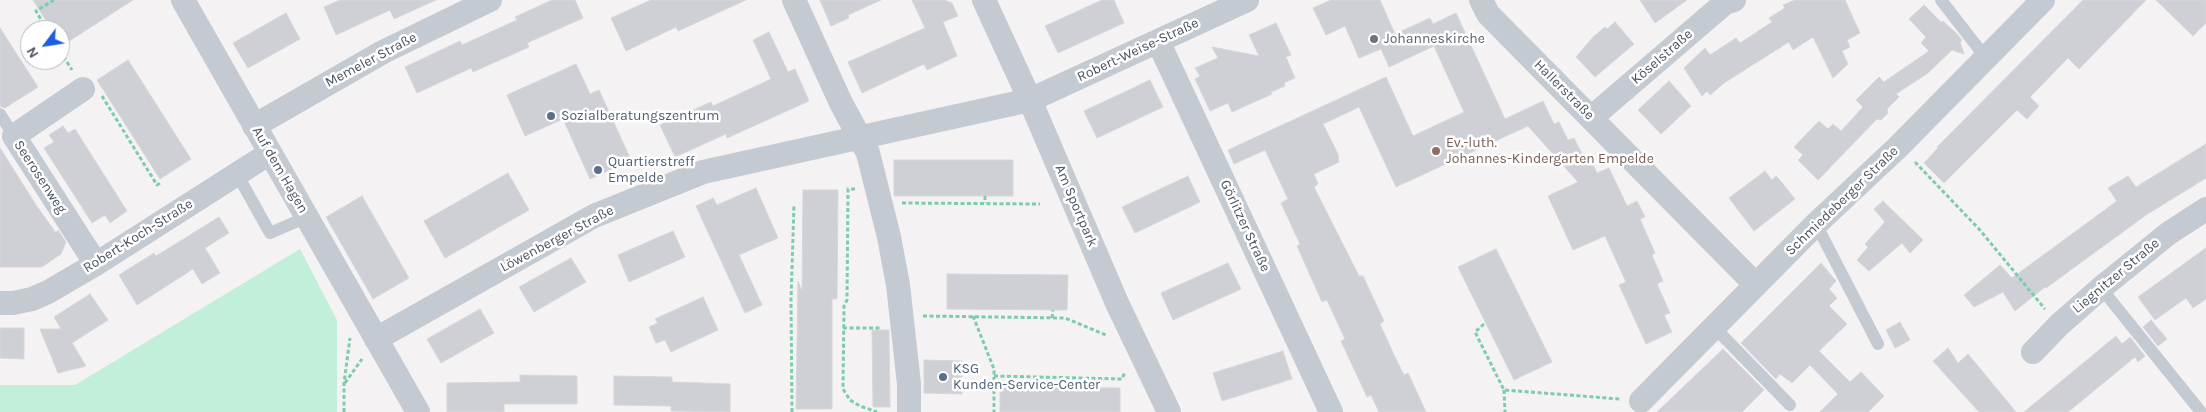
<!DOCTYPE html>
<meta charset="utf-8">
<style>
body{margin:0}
#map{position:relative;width:2206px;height:412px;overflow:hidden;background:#f4f2f2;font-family:Karla,sans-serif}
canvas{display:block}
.north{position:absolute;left:20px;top:20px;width:50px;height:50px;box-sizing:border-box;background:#fff;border:1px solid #b7babf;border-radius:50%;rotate:239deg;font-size:14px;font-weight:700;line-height:20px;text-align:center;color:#4a525f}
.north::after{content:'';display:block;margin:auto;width:18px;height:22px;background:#1e5ce1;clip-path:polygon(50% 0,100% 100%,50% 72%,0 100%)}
</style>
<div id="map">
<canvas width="2206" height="412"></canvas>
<div class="north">N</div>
</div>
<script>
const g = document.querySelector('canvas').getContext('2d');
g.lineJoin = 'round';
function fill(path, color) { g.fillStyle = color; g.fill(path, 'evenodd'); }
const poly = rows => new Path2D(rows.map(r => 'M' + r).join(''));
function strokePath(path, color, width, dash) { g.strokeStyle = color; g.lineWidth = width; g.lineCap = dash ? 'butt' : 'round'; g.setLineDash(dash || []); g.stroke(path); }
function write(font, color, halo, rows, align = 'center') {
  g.font = font + ' Karla,sans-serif'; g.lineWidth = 5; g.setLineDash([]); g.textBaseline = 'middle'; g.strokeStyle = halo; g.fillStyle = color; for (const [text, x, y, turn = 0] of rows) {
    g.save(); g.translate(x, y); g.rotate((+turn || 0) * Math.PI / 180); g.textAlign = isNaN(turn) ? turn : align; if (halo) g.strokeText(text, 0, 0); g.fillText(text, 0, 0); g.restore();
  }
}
const green = poly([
 [300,249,337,320,337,412,0,412,0,385,75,385]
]);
const building = poly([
 [33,0,133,0,60,47,60,30,52,30,33,0],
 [340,0,436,0,394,19,390,10,336,35,324,7,340,0],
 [552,0,575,0,583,18,527,43,529,47,473,72,471,68,417,93,405,67,460,41,462,45,517,20,515,17,552,0],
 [651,0,746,0,678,31,676,27,626,51,611,18,651,0],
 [820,0,881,0,848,15,849,18,831,26,820,0],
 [912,0,944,0,952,3,958,16,943,22,957,56,927,70,924,64,862,93,848,62,925,28,912,0],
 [1102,0,1114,0,1124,23,1058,53,1045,26,1102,0],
 [1331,0,1380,0,1395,34,1430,18,1433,24,1456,13,1505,119,1543,101,1554,124,1559,122,1568,140,1574,138,1583,156,1588,154,1597,173,1609,168,1627,206,1637,201,1645,217,1640,219,1655,253,1652,255,1663,281,1657,284,1670,313,1664,315,1672,332,1646,344,1619,285,1626,282,1605,236,1573,250,1548,196,1578,182,1528,126,1396,187,1359,107,1323,124,1338,154,1339,162,1314,174,1318,184,1314,187,1359,276,1363,276,1384,321,1380,324,1394,355,1404,375,1408,373,1426,412,1379,412,1371,395,1367,397,1341,341,1345,339,1327,300,1322,302,1297,246,1300,244,1281,203,1288,199,1265,150,1234,164,1228,150,1386,77,1413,136,1464,112,1434,46,1389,67,1381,49,1359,58,1345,26,1326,35,1313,8,1331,0],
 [1640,0,1687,0,1655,23,1640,0],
 [1795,0,1845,0,1860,33,1847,40,1850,47,1842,51,1848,64,1833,78,1813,37,1793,50,1789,42,1724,83,1710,95,1707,91,1702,96,1684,68,1705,48,1710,55,1736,38,1740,43,1772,22,1769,18,1785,8,1783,5,1795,0],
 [2083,0,2146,0,2079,69,2068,58,2030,97,2039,106,2027,119,2017,110,1944,183,1924,163,1938,148,1937,147,2083,0],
 [2156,0,2206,0,2206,23,2193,36,2156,0],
 [1924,5,1941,22,1943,21,1956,33,1962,40,1960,42,1964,54,1952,50,1928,73,1896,94,1899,97,1887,109,1888,113,1881,120,1877,119,1818,180,1798,160,1803,155,1794,147,1819,121,1828,129,1833,124,1841,131,1863,107,1856,100,1879,77,1884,82,1929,51,1921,43,1926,37,1909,19,1924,5],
 [286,13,300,39,248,68,233,43,286,13],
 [1615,22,1634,44,1595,77,1576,57,1593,37,1605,27,1607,29,1615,22],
 [1276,23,1291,55,1286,57,1295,78,1284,83,1285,86,1271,92,1272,94,1232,112,1228,103,1210,111,1195,79,1200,76,1195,68,1218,58,1212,47,1259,56,1249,35,1276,23],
 [0,28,38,87,5,108,0,106,0,28],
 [769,32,788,72,795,69,809,101,727,138,726,134,675,157,660,125,711,102,713,106,771,79,753,40,769,32],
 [128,60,191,159,160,179,97,80,128,60],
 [576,64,590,94,599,90,631,160,590,179,563,119,525,136,507,95,576,64],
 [1150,80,1163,107,1097,138,1084,111,1150,80],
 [1669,81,1691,106,1661,134,1638,110,1669,81],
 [63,126,68,133,75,129,127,211,110,223,105,215,92,223,44,148,54,142,49,135,63,126],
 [2206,144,2206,178,2146,215,2046,288,2045,287,2015,311,2003,292,1974,307,1964,295,2000,265,2012,278,2117,201,2108,188,2128,176,2136,187,2206,144],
 [0,148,36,205,56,233,58,230,66,242,61,254,42,267,0,267,0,148],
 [894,160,1013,160,1013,196,894,196,894,160],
 [1765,171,1772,180,1776,176,1779,179,1795,199,1754,231,1729,198,1765,171],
 [508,173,529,210,445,258,424,221,508,173],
 [1188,176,1200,202,1135,233,1122,207,1188,176],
 [756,188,778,238,739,255,762,305,745,313,696,206,713,198,717,205,756,188],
 [803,190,838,190,837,299,832,299,832,409,796,409,798,281,802,291,803,190],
 [362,196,409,278,373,299,326,217,362,196],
 [1883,201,1923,240,1910,253,1902,243,1869,271,1857,260,1868,247,1865,244,1885,222,1874,209,1883,201],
 [219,217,229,233,205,248,220,273,202,284,193,269,137,305,119,275,154,253,156,256,219,217],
 [673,231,685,257,629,282,618,255,673,231],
 [2206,248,2206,299,2193,308,2186,298,2155,320,2138,297,2206,248],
 [1496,249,1552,362,1514,380,1458,267,1496,249],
 [571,258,586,282,534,312,519,287,571,258],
 [1228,263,1241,289,1173,320,1161,293,1228,263],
 [1821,263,1836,281,1829,289,1837,298,1829,306,1847,324,1819,351,1850,382,1861,372,1884,396,1868,412,1820,412,1838,394,1810,365,1792,383,1780,374,1776,379,1741,343,1821,263],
 [947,274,1068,275,1067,310,947,309,947,274],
 [90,294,108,320,72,343,86,366,58,373,40,329,61,329,54,317,90,294],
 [703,297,718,330,671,352,665,340,656,343,649,327,658,323,655,319,703,297],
 [480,309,494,333,441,363,427,339,480,309],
 [2151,320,2167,339,2158,346,2143,327,2151,320],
 [1900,322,1910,340,1895,348,1886,330,1900,322],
 [0,328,24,328,24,359,0,358,0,328],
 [872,330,889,330,890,407,873,407,872,330],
 [2116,336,2122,344,2130,337,2145,356,2138,362,2135,357,2068,412,2024,412,2116,336],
 [1948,348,1958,363,1968,354,2016,412,1979,412,1933,361,1948,348],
 [1723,349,1764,390,1742,412,1657,412,1723,349],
 [1283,351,1292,379,1222,401,1213,373,1283,351],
 [924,360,962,361,962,394,924,393,924,360],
 [520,375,577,376,577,404,504,404,504,412,447,412,447,383,520,382,520,375],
 [614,376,672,377,672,382,730,384,730,412,671,411,671,406,614,405,614,376],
 [1000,387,1120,388,1120,412,1000,412,1000,387]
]);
const path = poly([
 [47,30,36,11,54,0],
 [60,51,72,70],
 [102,96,157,185,162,182],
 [1915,162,1979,229,2045,309],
 [855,189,848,189,847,300,844,306,843,389,850,400,860,406,877,412],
 [985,196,985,203],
 [902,203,1040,204],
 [923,316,1065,318,1106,335],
 [973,316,994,369,994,412],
 [1052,318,1053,310],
 [1484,324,1475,332,1504,390,1620,399],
 [843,328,880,328],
 [994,376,1122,379,1125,372],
 [345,383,362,359],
 [1504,390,1505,412],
 [344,412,344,383,350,338],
 [792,412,791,300,794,204]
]);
const service = poly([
 [1941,0,1986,58],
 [0,114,14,136],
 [237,174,270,233,307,217],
 [1816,224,1878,344],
 [2101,288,2201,412],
 [1714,327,1790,405]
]);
const minor = poly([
 [183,0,418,412],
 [794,0,841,103,868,153,889,237,898,285,909,384,909,412],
 [984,0,1030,100,1117,303,1169,412],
 [1481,0,1488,14,1756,285],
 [1158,41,1331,412],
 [83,89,14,136,96,264],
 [1591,118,1725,3,1734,0],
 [254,126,383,52,490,0],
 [0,303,13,303,32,299,48,292,96,264,270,153],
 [376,339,594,216,703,172,1030,100,1247,0],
 [2033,352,2059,325,2101,288,2169,233,2206,209],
 [1641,401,1816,224,1898,147,2043,0]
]);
const markers = [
 [1374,39,5,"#6b7280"],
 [551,116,5,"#5c6f8a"],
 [1436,151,5,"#8d6e63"],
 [598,170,5,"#5c6f8a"],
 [943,377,5,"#5c6f8a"]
];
const worshipNames = [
 ["Johanneskirche",1384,39]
];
const streetNames = [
 ["Robert-Weise-Straße",1138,50,-25],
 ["Köselstraße",1662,57,-41],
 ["Memeler Straße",371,60,-28],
 ["Hallerstraße",1564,90,45],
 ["Auf dem Hagen",280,170,60],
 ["Seerosenweg",40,177,57],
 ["Schmiedeberger Straße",1842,201,-44],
 ["Am Sportpark",1076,206,67],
 ["Görlitzer Straße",1245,226,65],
 ["Robert-Koch-Straße",138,236,-32],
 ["Löwenberger Straße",557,239,-28],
 ["Liegnitzer Straße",2116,276,-40]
];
const serviceNames = [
 ["Sozialberatungszentrum",561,116],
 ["Quartierstreff",608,162],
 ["Empelde",608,178],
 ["KSG",953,369],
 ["Kunden-Service-Center",953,385]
];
const educationNames = [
 ["Ev.-luth.",1446,143],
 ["Johannes-Kindergarten Empelde",1446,159]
];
fill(green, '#c2efd9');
fill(building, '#cfd0d6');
strokePath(building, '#d6d7dd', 1);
strokePath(path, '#7bcdae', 3, [4, 2.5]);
strokePath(service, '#c3cad2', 12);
strokePath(minor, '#c3cad2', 24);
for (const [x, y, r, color] of markers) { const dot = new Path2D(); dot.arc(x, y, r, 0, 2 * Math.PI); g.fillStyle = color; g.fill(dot); strokePath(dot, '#fff', 2); }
write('14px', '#5b616d', '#fff', worshipNames, 'left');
write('14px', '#4a525f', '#fff', streetNames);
write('14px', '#4e5e75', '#fff', serviceNames, 'left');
write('14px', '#785e54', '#fff', educationNames, 'left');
</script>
